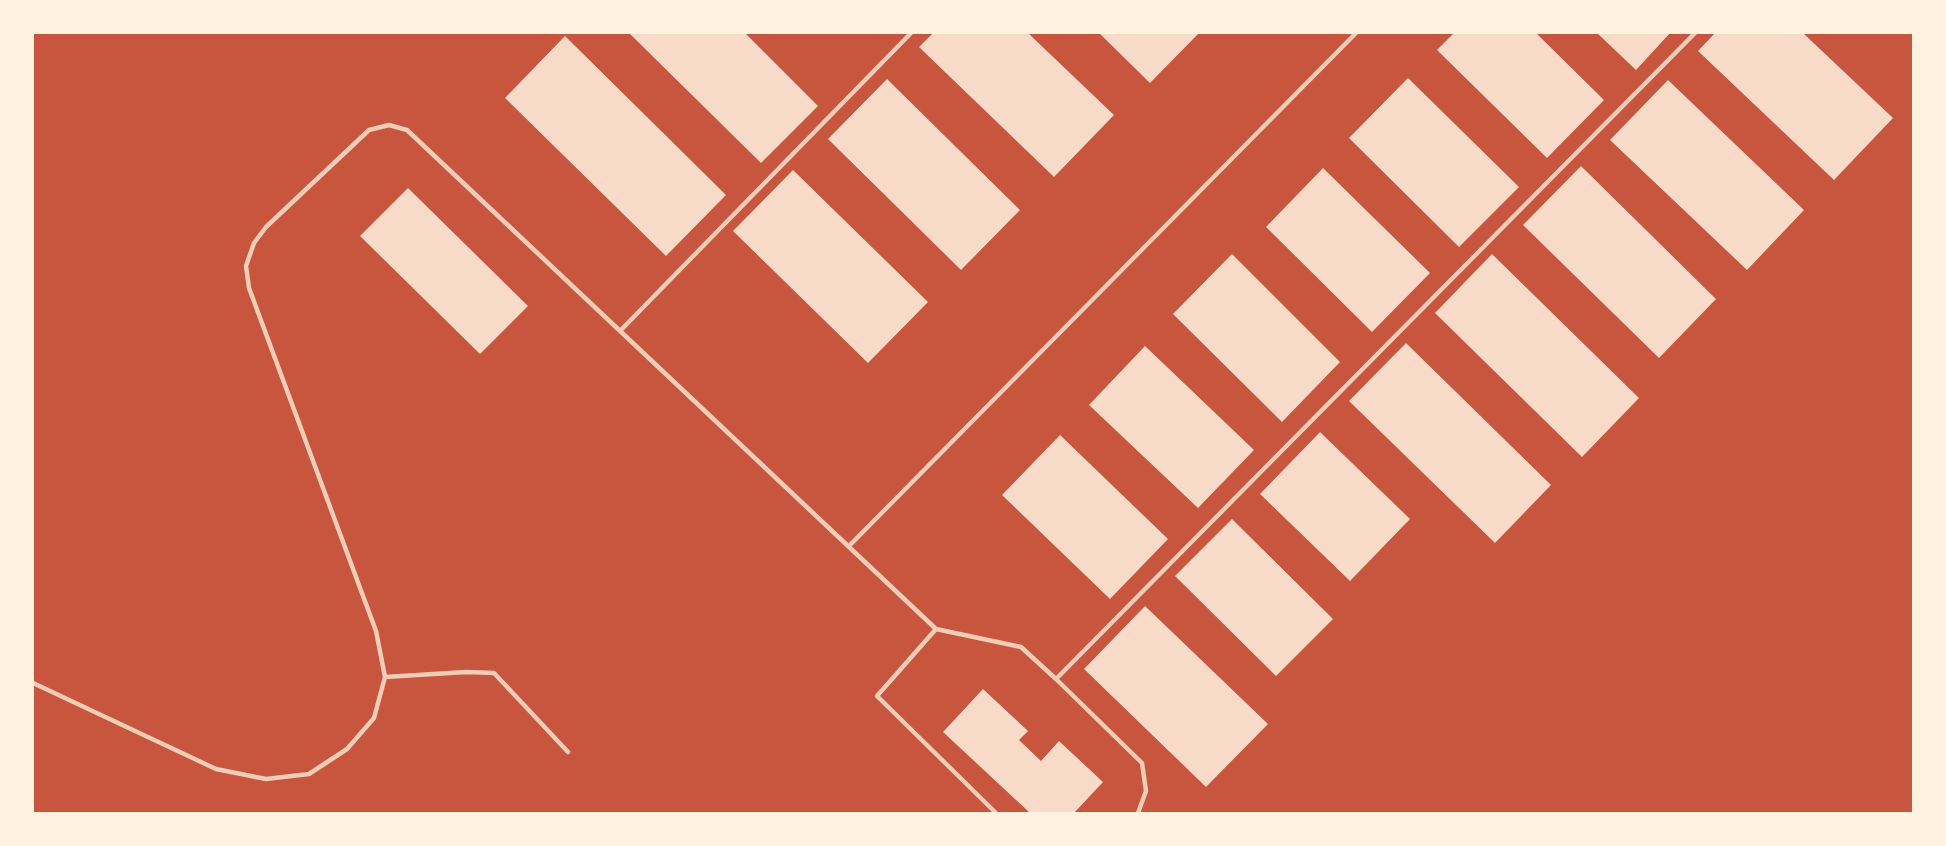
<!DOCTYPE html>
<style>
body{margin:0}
#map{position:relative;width:1946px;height:846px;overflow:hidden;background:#c8553d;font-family:"Archivo Narrow",sans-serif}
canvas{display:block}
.frame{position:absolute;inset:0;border:34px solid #fff3e0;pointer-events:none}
</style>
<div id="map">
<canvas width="1946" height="846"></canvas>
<div class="frame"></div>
</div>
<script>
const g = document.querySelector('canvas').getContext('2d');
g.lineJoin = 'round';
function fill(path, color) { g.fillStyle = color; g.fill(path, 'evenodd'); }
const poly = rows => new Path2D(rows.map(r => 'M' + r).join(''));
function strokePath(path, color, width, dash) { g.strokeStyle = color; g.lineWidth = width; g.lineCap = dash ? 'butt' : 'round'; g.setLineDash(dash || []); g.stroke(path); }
const building = poly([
 [629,33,745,33,818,106,761,163],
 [933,33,1028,33,1114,115,1054,177,919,47],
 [1099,33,1199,33,1150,83],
 [1454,33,1536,33,1604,100,1547,158,1437,50],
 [1597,33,1670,33,1636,70],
 [1715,33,1803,33,1893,118,1834,180,1698,51],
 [565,36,726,195,666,256,505,98],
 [1408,78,1519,187,1459,247,1349,138],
 [887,79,1020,210,961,270,828,139],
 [1668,80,1804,210,1747,270,1610,140],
 [1581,166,1716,299,1659,358,1523,225],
 [1323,168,1430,273,1372,332,1266,227],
 [793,170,928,302,868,363,733,231],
 [408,188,528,306,480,354,360,236],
 [1232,254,1340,362,1282,422,1173,314],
 [1492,254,1639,398,1582,457,1435,313],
 [1406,343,1551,485,1495,543,1349,401],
 [1145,346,1254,450,1198,508,1089,405],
 [1320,432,1410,519,1350,581,1260,494],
 [1060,435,1168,539,1110,599,1002,495],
 [1232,519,1333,619,1276,676,1175,576],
 [1145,606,1268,724,1206,787,1084,669],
 [983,689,1028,731,1019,740,1041,761,1059,741,1103,782,1074,813,1030,813,943,732]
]);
const service = poly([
 [620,331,911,33],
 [849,546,1356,33],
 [936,629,877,696,996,813],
 [385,677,466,672,494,673,568,752],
 [1056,679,1142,763,1146,791,1138,813],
 [33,683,216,769,266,779,309,774,347,749,374,718,385,677,376,631,249,288,246,266,254,243,266,227,369,130,389,125,407,130,936,629,1021,647,1056,679,1695,33]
]);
fill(building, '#f7dbc8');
strokePath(service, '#f1ccb7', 4.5);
</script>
